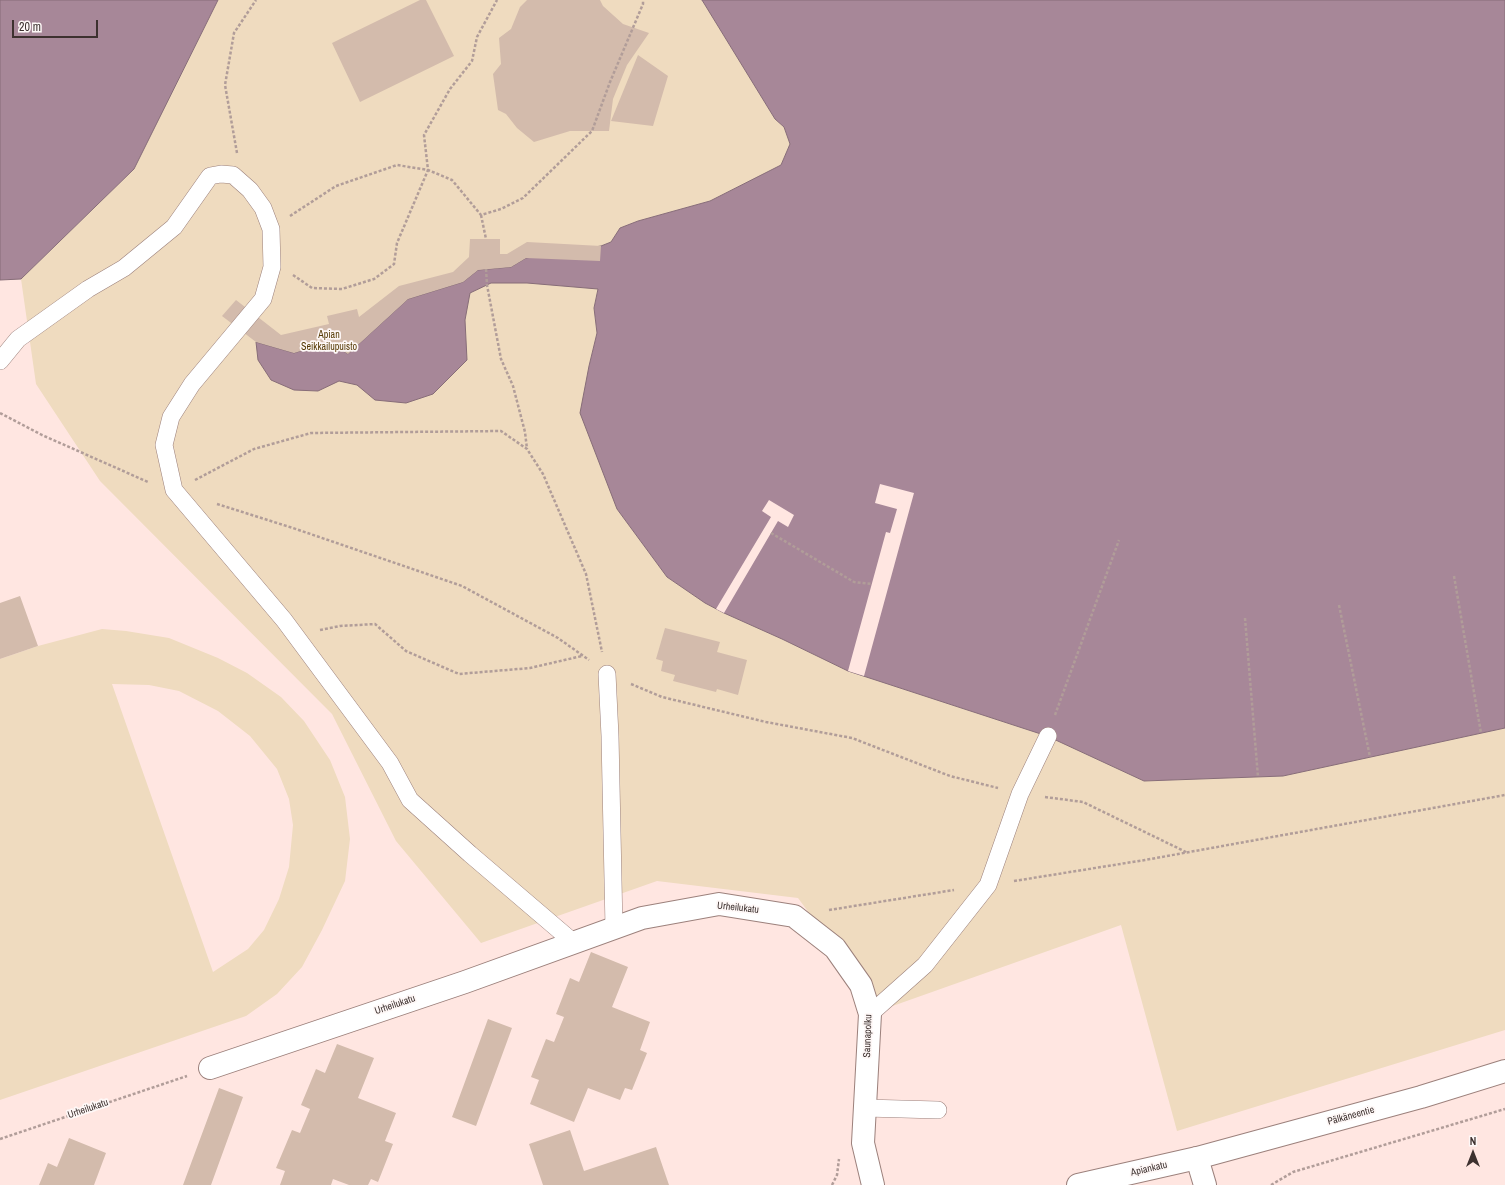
<!DOCTYPE html>
<meta charset="utf-8">
<style>
body{margin:0}
#map{position:relative;width:1505px;height:1185px;overflow:hidden;background:#ffe6e1;font-family:"Archivo Narrow",sans-serif}
canvas{display:block}
.north{position:absolute;left:1453px;top:1133px;width:40px;height:40px;-webkit-text-stroke:3px #fef8f7;paint-order:stroke;rotate:0deg;font-size:11px;font-weight:700;line-height:16px;text-align:center;color:#3d312f}
.north::after{content:'';display:block;margin:auto;width:14px;height:18px;background:#3d312f;clip-path:polygon(50% 0,100% 100%,50% 72%,0 100%)}
.scale{position:absolute;left:12px;top:20px;width:86px;height:18px;box-sizing:border-box;border:2px solid #3d312f;border-top:0;padding-left:5px;font-size:12px;line-height:14px;white-space:nowrap;color:#3d312f;-webkit-text-stroke:3px #fef8f7;paint-order:stroke}
</style>
<div id="map">
<canvas width="1505" height="1185"></canvas>
<div class="north">N</div>
<div class="scale">20 m</div>
</div>
<script>
const g = document.querySelector('canvas').getContext('2d');
g.lineJoin = 'round';
function fill(path, color) { g.fillStyle = color; g.fill(path, 'evenodd'); }
const poly = rows => new Path2D(rows.map(r => 'M' + r).join(''));
function strokePath(path, color, width, dash) { g.strokeStyle = color; g.lineWidth = width; g.lineCap = dash ? 'butt' : 'round'; g.setLineDash(dash || []); g.stroke(path); }
function write(font, color, halo, rows, align = 'center') {
  g.font = font + ' "Archivo Narrow",sans-serif'; g.lineWidth = 3.5; g.setLineDash([]); g.textBaseline = 'middle'; g.strokeStyle = halo; g.fillStyle = color; for (const [text, x, y, turn = 0] of rows) {
    g.save(); g.translate(x, y); g.rotate((+turn || 0) * Math.PI / 180); g.textAlign = isNaN(turn) ? turn : align; if (halo) g.strokeText(text, 0, 0); g.fillText(text, 0, 0); g.restore();
  }
}
const green = poly([
 [218,0,702,0,775,119,784,127,790,144,781,165,710,201,638,221,620,228,611,242,601,246,598,289,594,308,597,333,589,366,617,509,667,577,705,603,724,613,782,639,848,671,1047,736,1144,781,1283,776,1505,728,1505,1030,1177,1131,1121,925,870,1014,835,948,798,898,657,881,481,943,396,841,332,714,100,481,36,384,21,279,134,169],
 [102,629,126,631,169,638,218,658,247,673,281,697,304,721,330,760,345,797,350,839,345,881,322,930,302,967,277,994,246,1016,0,1100,0,659,38,646],
 [112,684,149,685,179,691,218,711,250,736,277,769,289,799,293,825,289,867,279,899,264,930,248,949,213,972]
]);
const water = poly([
 [0,0,218,0,134,169,21,279,0,280,0,0],
 [702,0,1505,0,1505,728,1283,776,1144,781,1047,736,848,671,782,639,724,613,705,603,667,577,617,509,580,413,589,366,597,333,594,308,598,289,527,283,491,283,470,293,465,320,467,360,433,394,406,403,375,400,357,385,339,381,318,391,294,390,271,380,258,360,256,342,294,353,329,342,348,354,408,299,463,282,478,270,511,267,526,258,601,246,611,242,620,228,638,221,710,201,781,165,790,144,784,127,775,119,702,0]
]);
const pier = poly([
 [880,484,914,493,864,676,848,671,886,532,890,533,897,509,875,503],
 [769,500,794,515,788,527,778,521,724,613,716,609,771,517,762,511]
]);
const building = poly([
 [420,0,426,0,454,56,360,102,332,43],
 [527,0,600,0,603,6,623,24,649,33,627,65,613,99,609,131,570,131,534,142,517,128,506,114,498,110,493,74,501,64,499,38,511,29,520,7],
 [638,55,668,76,653,126,611,121],
 [470,239,500,239,500,254,507,254,527,242,601,246,600,261,526,258,511,267,478,270,463,282,408,299,348,354,329,342,294,353,256,342,222,316,236,300,281,335,329,324,327,316,357,309,359,317,399,286,453,272,469,257],
 [20,596,38,646,0,659,0,603],
 [665,628,720,642,717,652,747,660,738,695,717,689,716,692,673,681,675,675,661,671,663,661,656,659],
 [591,952,628,967,612,1007,650,1022,640,1050,647,1053,632,1090,625,1088,620,1100,588,1088,574,1122,530,1104,539,1080,531,1077,546,1039,554,1042,564,1017,556,1014,570,978,579,982],
 [488,1019,512,1028,476,1126,452,1117],
 [337,1044,374,1058,358,1098,396,1113,385,1141,393,1144,378,1182,371,1179,368,1185,349,1185,333,1179,331,1185,280,1185,285,1171,276,1168,292,1130,300,1133,310,1109,301,1105,316,1069,325,1073],
 [219,1088,243,1097,211,1185,183,1185],
 [570,1130,584,1171,656,1147,669,1185,543,1185,529,1144],
 [69,1138,106,1153,94,1185,39,1185,48,1163,57,1167]
]);
const path = poly([
 [237,153,225,85,234,33,256,0],
 [481,215,486,239],
 [290,216,336,186,397,165,428,170,452,180,481,215,501,209,523,198,592,131,610,82,643,4,643,0],
 [486,269,487,285,501,359,513,386,525,432,527,449],
 [293,275,312,288,342,289,374,279,394,264,397,243,428,170,424,135,450,89,472,61,477,37,497,0],
 [0,413,42,435,148,482],
 [195,480,254,449,311,433,501,431,527,449,543,474,586,574,602,652],
 [217,504,293,528,462,586,558,638,589,660],
 [771,533,854,582,872,584],
 [1454,576,1481,733],
 [1339,605,1370,757],
 [1245,618,1258,777],
 [320,630,340,626,375,624,406,651,459,674,530,668,582,656],
 [631,684,662,697,766,722,852,738,950,776,998,788],
 [1055,715,1119,540],
 [1045,797,1083,802,1186,852],
 [1014,881,1145,860,1505,795],
 [829,910,954,890],
 [0,1139,187,1076],
 [832,1185,837,1175,839,1159],
 [1271,1185,1293,1172,1505,1109]
]);
const lane = poly([
 [0,361,18,339,88,289,124,268,174,227,210,176,221,174,233,175,250,190,263,208,271,229,272,267,263,299,192,384,171,417,164,445,174,490,284,620,390,763,410,800,470,854,573,942],
 [607,674,610,736,614,928],
 [870,1014,925,965,988,885,1020,794,1048,736],
 [865,1108,938,1110]
]);
const street = poly([
 [210,1068,465,982,642,918,719,904,794,916,835,948,861,985,870,1014,863,1143,873,1185],
 [1197,1158,1205,1185]
]);
const secondary = poly([
 [1078,1185,1197,1158,1421,1097,1505,1071]
]);
const parkNames = [
 ["Apian",329,335],
 ["Seikkailupuisto",329,347]
];
const streetNames = [
 ["Urheilukatu",738,908,6],
 ["Urheilukatu",395,1005,-19],
 ["Saunapolku",868,1036,-88],
 ["Urheilukatu",88,1109,-19],
 ["Pälkäneentie",1351,1116,-15],
 ["Apiankatu",1149,1169,-13]
];
fill(green, '#efdbbf');
fill(water, '#a78798');
strokePath(water, '#876d78', 1);
fill(pier, '#ffe6e1');
fill(building, '#d3bbac');
strokePath(lane, '#9c817c', 18);
strokePath(street, '#9c817c', 24);
strokePath(secondary, '#9c817c', 24);
strokePath(path, '#b19d99', 2.5, [3, 2]);
strokePath(lane, '#fff', 17);
strokePath(street, '#fff', 22);
strokePath(secondary, '#fff', 22);
write('10px', '#563a05', '#fef8f7', parkNames);
write('10px', '#3d312f', '#fef8f7', streetNames);
</script>
